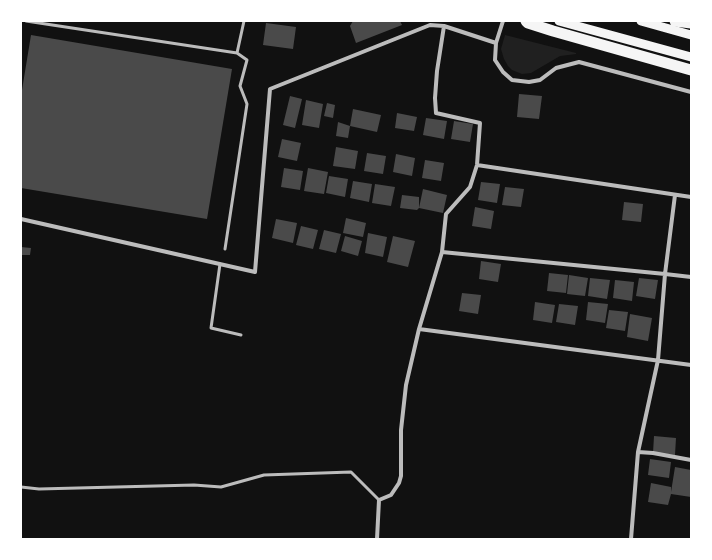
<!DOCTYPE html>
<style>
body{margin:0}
#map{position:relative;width:712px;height:560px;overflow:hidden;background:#111;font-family:Mulish,sans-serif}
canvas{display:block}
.frame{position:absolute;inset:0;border:22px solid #fff;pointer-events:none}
</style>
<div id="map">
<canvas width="712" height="560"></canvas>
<div class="frame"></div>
</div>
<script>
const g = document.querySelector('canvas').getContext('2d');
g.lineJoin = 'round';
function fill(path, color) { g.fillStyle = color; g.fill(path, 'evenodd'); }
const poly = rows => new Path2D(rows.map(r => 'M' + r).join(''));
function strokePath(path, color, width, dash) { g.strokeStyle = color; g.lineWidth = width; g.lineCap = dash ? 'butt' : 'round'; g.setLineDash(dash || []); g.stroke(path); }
const green = poly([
 [505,35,576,53,576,54,560,56,531,73,522,74,512,70,508,66,504,59,501,49]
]);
const building = poly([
 [353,21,400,21,402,25,356,43,350,26],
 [266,23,296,27,293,49,263,45],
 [31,35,232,69,207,219,21,188,21,96],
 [519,94,542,96,539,119,517,117],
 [290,96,302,99,295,128,283,125],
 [306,100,323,104,319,128,302,125],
 [327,103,335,105,333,118,324,116],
 [353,109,381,115,377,132,350,126],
 [397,113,417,117,414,131,395,128],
 [426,118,447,121,444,139,423,135],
 [454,121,473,124,470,142,451,139],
 [338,122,350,126,348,138,336,136],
 [282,139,301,143,297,161,278,157],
 [336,147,358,151,355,169,333,166],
 [367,153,386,156,383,174,364,171],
 [396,154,415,158,412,176,393,172],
 [425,160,444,163,441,181,422,178],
 [284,168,303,171,300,190,281,187],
 [308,168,328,172,324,194,304,191],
 [329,176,348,179,345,197,326,193],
 [353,181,372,184,369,202,350,198],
 [481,182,500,184,497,203,478,200],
 [375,184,395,187,391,206,372,203],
 [505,187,524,189,521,207,502,205],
 [423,189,447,195,443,213,419,208,417,210,400,208,402,195,419,197,419,208],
 [624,202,643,204,641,222,622,220],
 [475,207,494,211,491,229,472,226],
 [346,218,366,223,363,237,343,233],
 [276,219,297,223,293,243,272,238],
 [301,226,318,230,313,249,296,245],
 [324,230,341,234,336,253,319,249],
 [368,233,387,237,383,257,365,253],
 [345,236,362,241,358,256,341,251],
 [393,236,415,241,408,267,387,262],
 [21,247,31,248,30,255,21,255],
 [481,261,501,264,498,282,479,279],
 [549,273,568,275,566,293,547,291],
 [569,275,588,278,585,296,567,294],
 [590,278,610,280,607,299,588,296],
 [639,278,658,280,655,299,636,296],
 [615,280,634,282,632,301,613,298],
 [462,293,481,295,478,314,459,311],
 [535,302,555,305,552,323,533,320],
 [588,302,608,304,605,323,586,320],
 [559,304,578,306,575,325,556,322],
 [609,310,628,312,625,331,606,328],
 [630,314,652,318,648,341,627,337],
 [654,436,676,438,675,455,653,453],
 [650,459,671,462,669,478,648,475],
 [675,467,691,470,691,497,671,494,668,505,648,502,651,483,671,487,671,492]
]);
const service = poly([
 [26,21,237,53],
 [225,249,247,104,240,86,247,60,237,53,244,21],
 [220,264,211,328,241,335],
 [21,487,39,489,194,485,221,487,264,475,351,472,379,500]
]);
const minor = poly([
 [496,43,503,21],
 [477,165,691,197],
 [21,219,255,272,270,89,430,25,444,26,496,43,495,60,503,72,512,80,529,82,540,80,556,68,579,62,691,92],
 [442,252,665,274,691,277],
 [419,329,691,365],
 [638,452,653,453,691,460],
 [377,539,379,500,391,495,399,483,401,476,401,430,406,385,419,329,442,252,446,214,470,187,477,165,480,123,436,113,435,98,437,71,444,26],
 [631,539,638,452,658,360,665,274,675,195]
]);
const primary = poly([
 [559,21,691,57],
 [641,21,691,35]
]);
const motorway = poly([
 [526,21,528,23,553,31,691,70],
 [675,21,691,23]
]);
fill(green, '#202020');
fill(building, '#4a4a4a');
strokePath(service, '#bcbcbc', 3);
strokePath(minor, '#bcbcbc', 4);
strokePath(primary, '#f5f5f5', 9);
strokePath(motorway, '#f5f5f5', 11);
</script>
